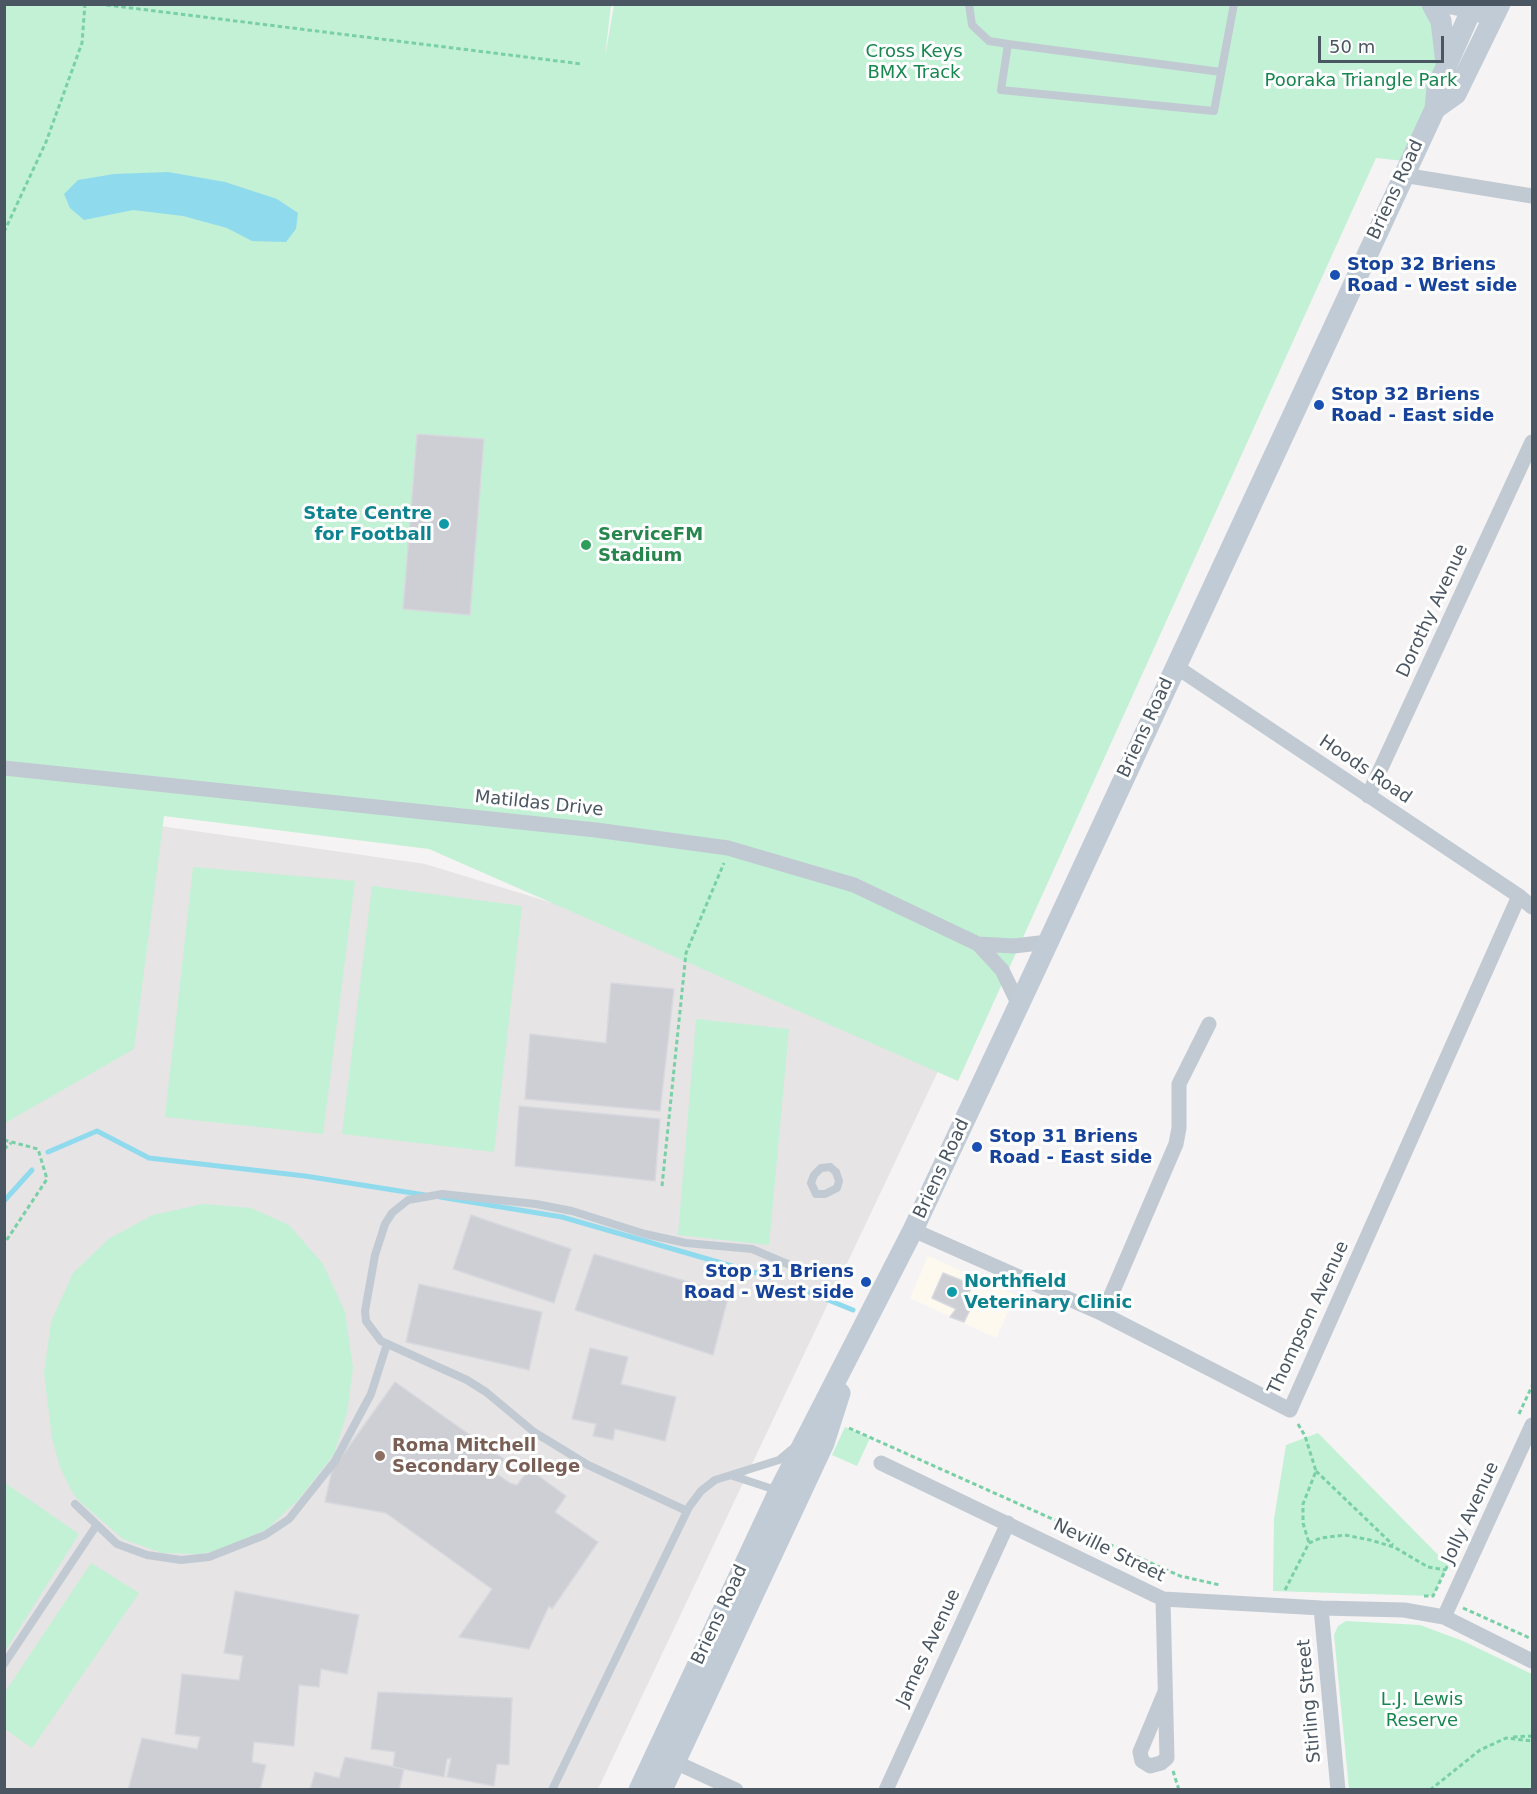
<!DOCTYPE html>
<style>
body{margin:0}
#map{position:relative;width:1537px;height:1794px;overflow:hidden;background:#f5f3f3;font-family:"DejaVu Sans",sans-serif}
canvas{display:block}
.frame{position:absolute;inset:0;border:6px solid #4a5661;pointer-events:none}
.scale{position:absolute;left:1318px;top:36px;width:126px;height:27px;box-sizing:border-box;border:3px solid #4a5661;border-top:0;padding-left:8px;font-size:18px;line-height:21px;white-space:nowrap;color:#4a5661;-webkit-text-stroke:4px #fff;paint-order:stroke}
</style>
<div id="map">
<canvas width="1537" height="1794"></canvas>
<div class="frame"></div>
<div class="scale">50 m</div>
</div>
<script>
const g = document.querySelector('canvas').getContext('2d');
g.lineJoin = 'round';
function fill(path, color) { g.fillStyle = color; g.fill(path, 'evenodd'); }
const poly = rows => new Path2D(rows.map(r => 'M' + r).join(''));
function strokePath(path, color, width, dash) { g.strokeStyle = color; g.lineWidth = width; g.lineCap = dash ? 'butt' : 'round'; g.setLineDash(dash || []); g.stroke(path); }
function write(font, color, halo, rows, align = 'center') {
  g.font = font + ' "DejaVu Sans",sans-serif'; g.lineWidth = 6; g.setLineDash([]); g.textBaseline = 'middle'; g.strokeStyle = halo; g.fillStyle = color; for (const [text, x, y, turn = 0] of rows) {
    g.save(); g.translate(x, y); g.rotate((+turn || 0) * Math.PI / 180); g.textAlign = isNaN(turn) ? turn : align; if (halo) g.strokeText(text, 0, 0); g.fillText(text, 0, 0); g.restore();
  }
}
const commercial = poly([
 [928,1256,1016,1295,996,1338,910,1298]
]);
const education = poly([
 [160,826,425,864,959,1027,598,1789,5,1789,4,1123,126,1053]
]);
const green = poly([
 [5,5,611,5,605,57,614,5,1432,5,1443,31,1414,162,1376,158,958,1081,429,849,164,816,134,1049,5,1123],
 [193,867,355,881,323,1134,165,1117],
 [372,886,522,906,494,1152,342,1134],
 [696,1019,789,1029,769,1245,678,1235],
 [203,1204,251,1208,289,1225,323,1264,345,1312,353,1368,347,1413,334,1454,298,1500,267,1529,216,1551,198,1554,162,1553,123,1539,77,1499,70,1488,60,1467,52,1438,44,1373,51,1322,73,1273,110,1238,153,1215],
 [845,1427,870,1438,857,1466,832,1455],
 [1318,1433,1448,1565,1433,1596,1273,1591,1274,1519,1286,1445],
 [5,1483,79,1534,5,1651],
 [91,1563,139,1593,32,1748,5,1729,5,1692],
 [1346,1621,1420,1625,1463,1641,1532,1674,1532,1789,1349,1789,1334,1635,1338,1626]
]);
const water = poly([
 [168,172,225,182,277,199,298,213,296,229,286,242,252,241,227,228,183,216,133,210,84,220,70,208,64,194,78,180,114,174]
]);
const stream = poly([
 [48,1152,97,1131,149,1158,305,1176,425,1195],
 [440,1197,562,1217,770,1277],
 [4,1201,32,1170],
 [796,1287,853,1310]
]);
const building = poly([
 [417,434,484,439,470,615,403,609,417,434],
 [611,983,674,989,660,1111,525,1099,530,1034,606,1043,611,983],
 [519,1106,660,1119,655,1181,515,1166,519,1106],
 [471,1215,571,1249,554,1303,453,1269,471,1215],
 [594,1254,729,1294,713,1355,575,1310,594,1254],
 [943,1273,973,1285,966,1298,974,1302,964,1322,950,1317,956,1309,932,1298,943,1273],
 [419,1284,542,1312,529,1370,406,1342,419,1284],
 [590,1348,628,1357,621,1384,676,1397,665,1441,615,1429,613,1440,593,1436,596,1424,572,1419,590,1348],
 [395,1382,504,1459,495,1473,510,1483,517,1485,529,1469,566,1496,555,1512,598,1542,552,1609,549,1606,529,1649,459,1637,492,1589,386,1513,325,1502,332,1470,395,1382],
 [235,1591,359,1615,347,1674,321,1669,319,1687,299,1685,294,1746,254,1742,252,1762,266,1765,260,1790,128,1790,142,1738,197,1749,200,1737,175,1734,182,1674,239,1680,243,1656,224,1653,235,1591],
 [378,1692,512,1698,509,1765,497,1764,494,1786,447,1777,451,1758,447,1759,444,1777,393,1767,395,1752,371,1749,378,1692],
 [345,1757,404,1769,399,1790,310,1790,315,1772,339,1778,345,1757]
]);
const path = poly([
 [99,4,582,64],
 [4,232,46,142,82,43,85,4],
 [4,1140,38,1149,47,1179,4,1244],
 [4,1149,11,1143],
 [662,1186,686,953,724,863],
 [1519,1414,1532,1386],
 [1298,1424,1305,1436,1316,1471,1303,1504,1303,1523,1309,1543],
 [849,1428,1180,1576,1220,1585],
 [1316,1471,1393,1545],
 [1285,1590,1309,1543,1321,1538,1345,1535,1370,1540,1394,1547,1428,1567,1446,1570],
 [1424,1596,1433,1596,1465,1529],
 [1463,1608,1532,1639],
 [1513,1737,1532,1736],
 [1173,1771,1179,1790],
 [1430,1790,1480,1750,1506,1738,1532,1741]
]);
const lane = poly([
 [969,4,972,25,989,41,1008,44],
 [1221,72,1008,44,1001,90,1214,111,1234,4],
 [830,1167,836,1172,839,1181,837,1188,825,1194,816,1194,811,1183,814,1175,821,1168,830,1167],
 [733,1476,779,1491],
 [75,1504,117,1544,147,1555,181,1560,209,1557,265,1535,289,1519,335,1461,371,1394,387,1344],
 [687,1511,588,1465,534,1432,486,1392,467,1380,381,1341,366,1321,365,1311,375,1255,385,1224,392,1213,408,1200,442,1194,536,1204,572,1211,645,1234,686,1243,752,1249,790,1265],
 [4,1664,96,1526],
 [552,1790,689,1507,701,1491,715,1480,779,1460,792,1449]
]);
const street = poly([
 [1403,175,1532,196],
 [1175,666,1519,896,1532,907],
 [4,768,596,830,728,848,854,885,978,944,1002,970,1019,1005],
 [1368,796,1532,442],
 [978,944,1014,946,1048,942],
 [913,1230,1103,1314,1290,1410,1519,896],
 [1103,1314,1176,1144,1179,1128,1179,1084,1209,1024],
 [881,1463,1163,1599,1321,1608,1404,1610,1444,1617,1532,1661],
 [1163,1599,1167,1758,1161,1763,1150,1766,1142,1761,1140,1752,1165,1692],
 [1321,1608,1338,1790],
 [1444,1617,1532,1425],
 [675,1762,736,1790],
 [886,1790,1008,1523]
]);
const secondary = poly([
 [1432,4,1441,21,1446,64],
 [1451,4,1473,8,1485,14],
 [1435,109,1456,94,1500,4],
 [639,1790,779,1491,913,1230,1031,979,1435,109,1437,87,1474,4],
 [662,1790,824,1443,840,1393]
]);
const markers = [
 [1335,275,6,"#1a4fb4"],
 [1319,405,6,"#1a4fb4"],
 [444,524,6,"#0f9aa8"],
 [586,545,6,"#2e9e5b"],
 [977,1147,6,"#1a4fb4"],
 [866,1282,6,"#1a4fb4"],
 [952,1292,6,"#0f9aa8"],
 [380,1456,6,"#8d6e63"]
];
const parkNames = [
 ["Cross Keys",914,52],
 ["BMX Track",914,73],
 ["Pooraka Triangle Park",1361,81],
 ["L.J. Lewis",1422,1700],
 ["Reserve",1422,1721]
];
const streetNames = [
 ["Briens Road",1396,190,-65],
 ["Dorothy Avenue",1433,611,-65],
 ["Briens Road",1146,728,-65],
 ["Hoods Road",1365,770,34],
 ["Matildas Drive",539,804,6],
 ["Briens Road",942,1169,-65],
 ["Thompson Avenue",1309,1318,-65],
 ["Jolly Avenue",1471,1513,-65],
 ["Neville Street",1109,1551,26],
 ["Briens Road",720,1615,-65],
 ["James Avenue",929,1648,-65],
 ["Stirling Street",1310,1701,-95]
];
const transitNames = [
 ["Stop 32 Briens",1347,265],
 ["Road - West side",1347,286],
 ["Stop 32 Briens",1331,395],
 ["Road - East side",1331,416],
 ["Stop 31 Briens",989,1137],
 ["Road - East side",989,1158],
 ["Stop 31 Briens",854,1272,"right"],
 ["Road - West side",854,1293,"right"]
];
const cultureNames = [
 ["State Centre",432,514],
 ["for Football",432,535],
 ["Northfield",964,1282,"left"],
 ["Veterinary Clinic",964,1303,"left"]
];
const leisureNames = [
 ["ServiceFM",598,535],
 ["Stadium",598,556]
];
const educationNames = [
 ["Roma Mitchell",392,1446],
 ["Secondary College",392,1467]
];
fill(commercial, '#fdf9ef');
fill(education, '#e6e4e5');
fill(green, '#c3f1d5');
fill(water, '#90daee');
strokePath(stream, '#90daee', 5);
fill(building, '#cdcfd5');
strokePath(building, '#d7d9de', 1.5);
strokePath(path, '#7ad0a6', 3, [4.5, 3]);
strokePath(lane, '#c1cad2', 8);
strokePath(street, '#c1cad2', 15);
strokePath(secondary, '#c1cbd6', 21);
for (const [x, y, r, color] of markers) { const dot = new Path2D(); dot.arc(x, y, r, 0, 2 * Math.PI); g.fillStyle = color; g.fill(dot); strokePath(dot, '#fff', 2); }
write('18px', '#17864f', '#fff', parkNames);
write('18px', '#4a5661', '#fff', streetNames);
write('bold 18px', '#164399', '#fff', transitNames, 'left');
write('bold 18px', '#0d838f', '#fff', cultureNames, 'right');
write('bold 18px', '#27864d', '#fff', leisureNames, 'left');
write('bold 18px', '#785e54', '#fff', educationNames, 'left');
</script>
